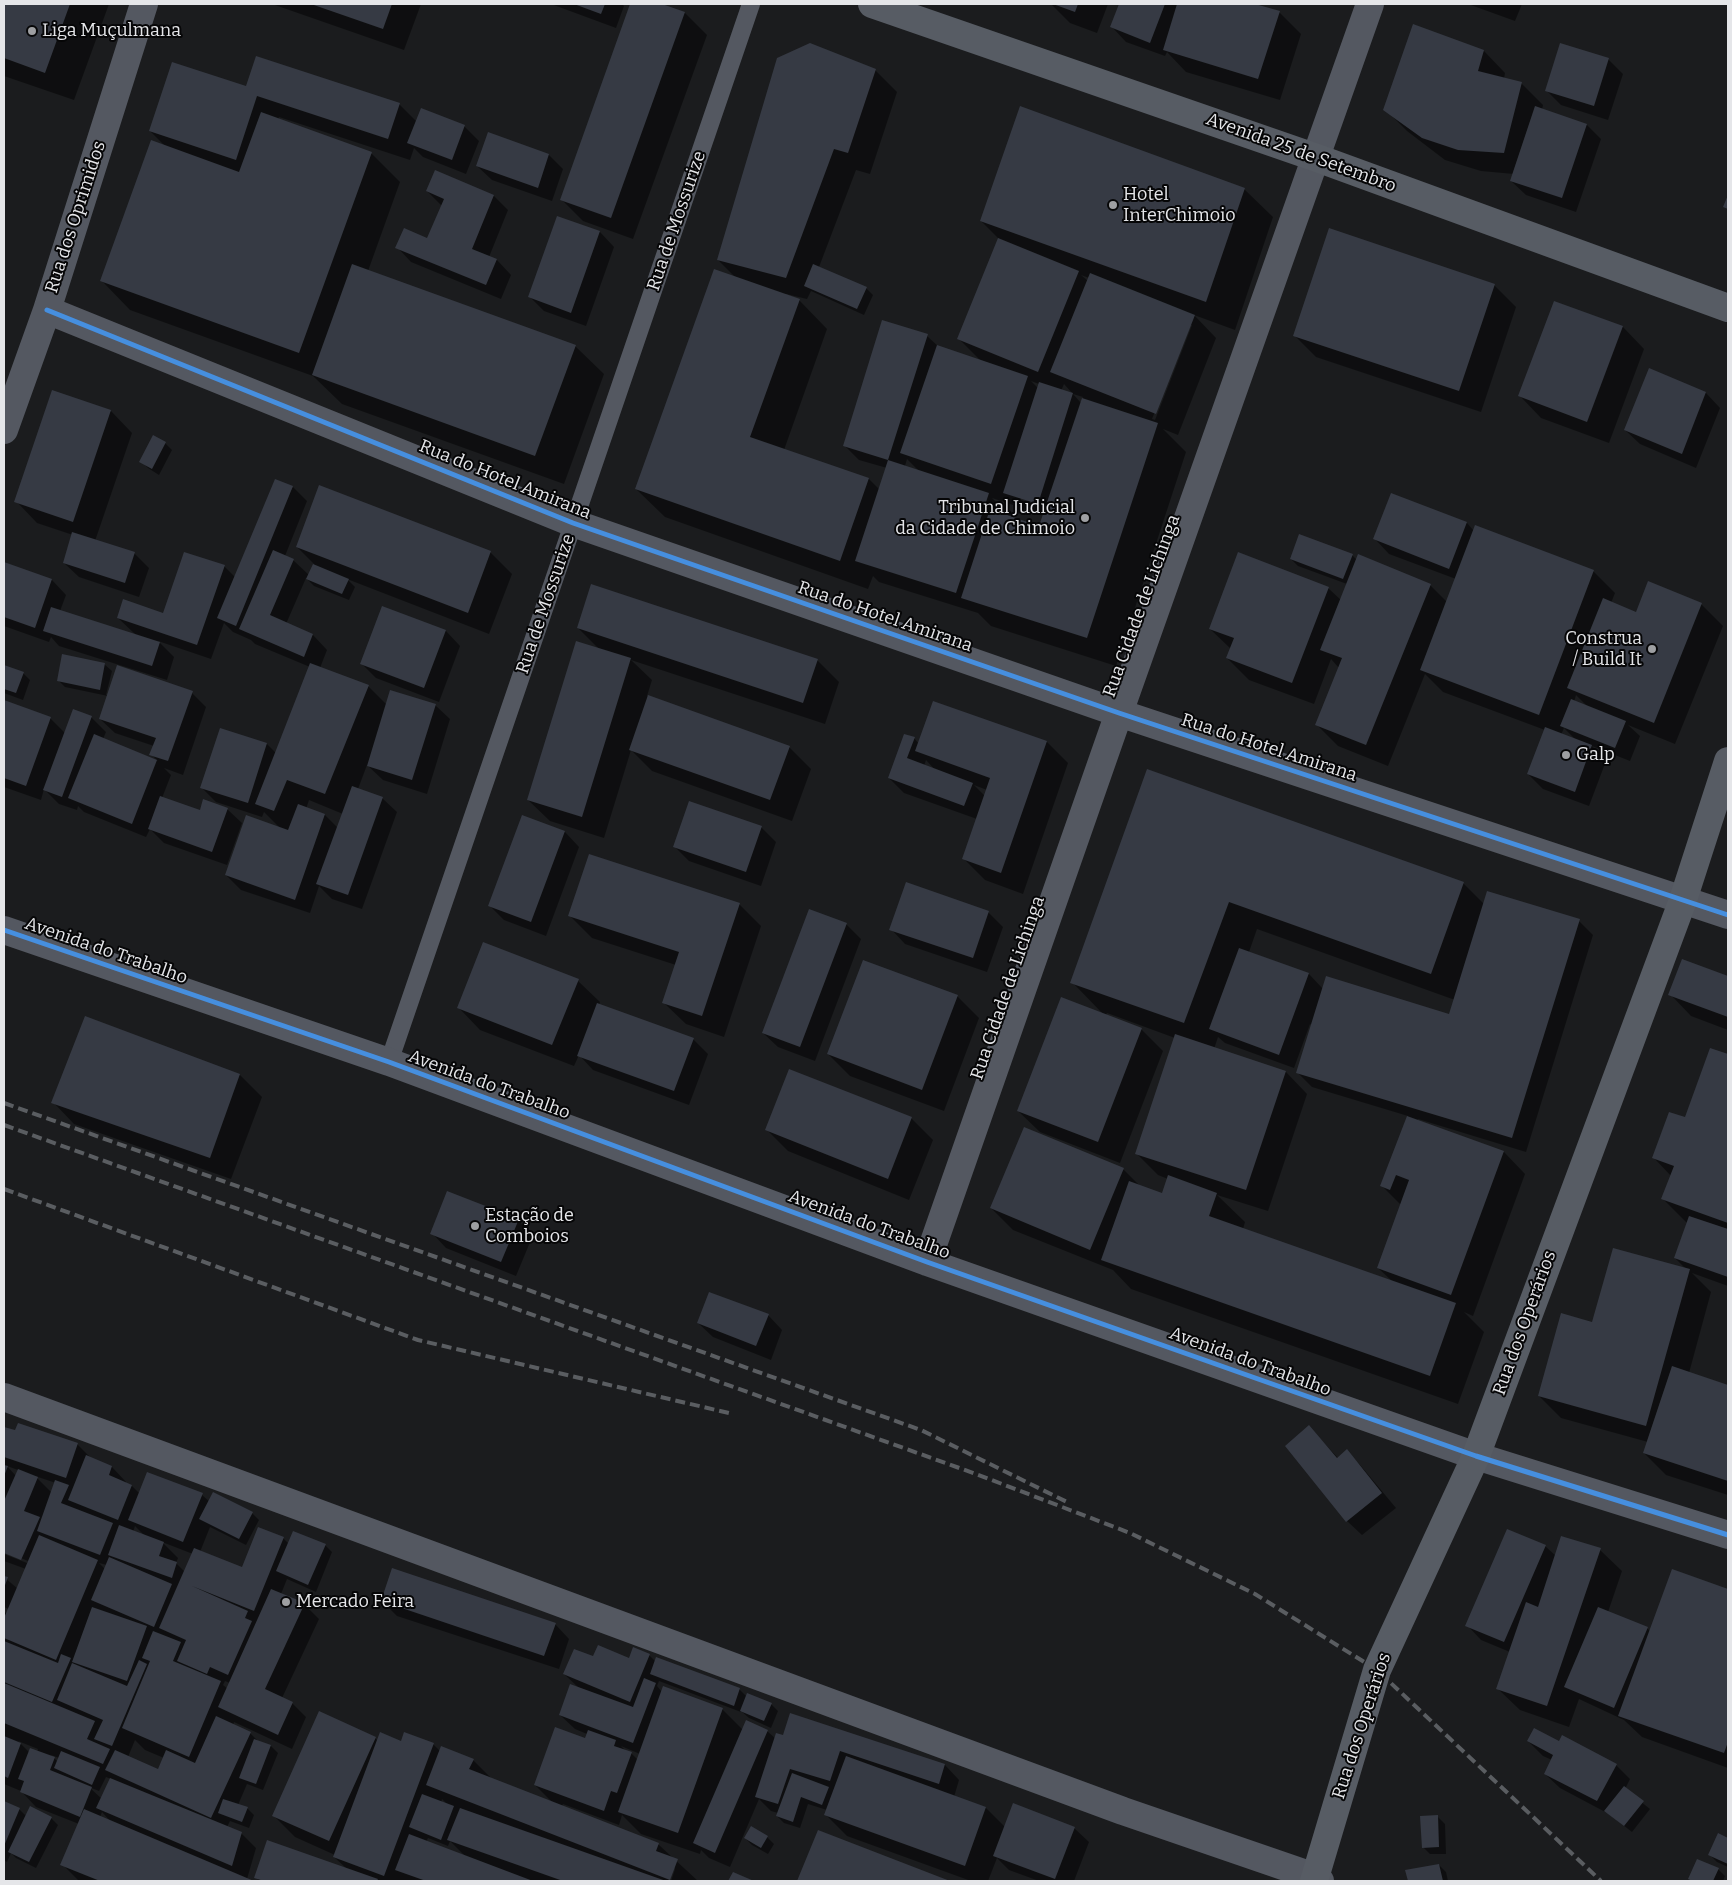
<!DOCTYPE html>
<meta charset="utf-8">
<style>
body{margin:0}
#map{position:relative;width:1732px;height:1885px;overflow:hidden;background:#1b1c1e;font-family:Bitter,serif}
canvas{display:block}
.frame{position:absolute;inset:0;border:5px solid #e5e6e9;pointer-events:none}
</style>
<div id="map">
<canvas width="1732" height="1885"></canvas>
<div class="frame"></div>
</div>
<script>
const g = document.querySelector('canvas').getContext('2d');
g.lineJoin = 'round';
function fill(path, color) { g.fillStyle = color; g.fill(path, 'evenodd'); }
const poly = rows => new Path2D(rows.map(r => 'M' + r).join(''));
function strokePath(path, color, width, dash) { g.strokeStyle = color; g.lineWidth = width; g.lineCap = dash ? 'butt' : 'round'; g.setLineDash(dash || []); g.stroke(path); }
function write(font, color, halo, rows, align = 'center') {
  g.font = font + ' Bitter,serif'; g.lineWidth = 4; g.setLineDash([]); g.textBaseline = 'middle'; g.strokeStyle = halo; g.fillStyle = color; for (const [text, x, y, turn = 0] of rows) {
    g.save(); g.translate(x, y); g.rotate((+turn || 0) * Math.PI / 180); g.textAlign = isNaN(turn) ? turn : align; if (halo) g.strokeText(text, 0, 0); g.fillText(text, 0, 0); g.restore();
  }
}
const shadow = poly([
 [4,4,109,4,74,100,4,76],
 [272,4,421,4,404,50],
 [551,4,622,4,624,6,616,28],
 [632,4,658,4,685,13,707,35,633,239,583,221,561,199],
 [1051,4,1108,4,1097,33,1070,23],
 [1120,4,1251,4,1279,12,1301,34,1280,100,1186,72,1167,52,1165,56,1126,42,1112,27],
 [1468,4,1522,4,1515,21],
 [1484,51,1505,73,1504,79,1521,83,1543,105,1542,110,1587,125,1601,139,1576,212,1526,195,1511,181,1514,174,1481,171,1445,160,1407,131,1385,109],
 [1608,59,1623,74,1608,120,1561,105,1546,90],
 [875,70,897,92,870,174,856,170,819,267,866,288,873,295,864,315,811,291,807,299,786,294,786,296,799,300,827,329,784,450,869,479,880,490,887,468,859,460,844,445,927,336,939,347,982,362,959,339,999,239,981,221,1244,189,1273,217,1235,330,1194,315,1216,338,1178,435,1163,429,1186,452,1116,666,991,626,978,613,879,582,873,576,868,589,665,517,636,489,736,278,718,260],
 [1081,275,1089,278,1088,281],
 [1190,325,1192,325,1155,420,1152,419],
 [1031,381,1039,384,1038,388],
 [1064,384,1073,394,1083,397,1081,403,1073,394,1061,391],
 [907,459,920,472,905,466],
 [1021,497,1044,504,1044,507,1021,500],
 [992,498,1013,505,1014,502,1019,507,1044,515,1040,528,1010,517,1010,516],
 [247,88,399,104,417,122,464,126,479,141,466,174,423,157,414,148,410,160,279,117,278,120,372,154,400,182,368,271,575,346,604,374,564,484,342,404,313,376,130,310,102,281,166,147,150,131],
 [489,134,549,155,563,169,552,201,492,180,477,166],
 [427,191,494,196,508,210,489,257,497,260,511,275,501,299,411,262,397,247,428,240,442,206],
 [558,217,600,232,614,247,586,326,544,311,529,296],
 [1494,285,1516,307,1481,412,1316,357,1294,335],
 [1555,302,1623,327,1644,349,1609,443,1541,418,1520,396],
 [1649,370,1706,393,1720,408,1696,468,1640,444,1625,430],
 [111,411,132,433,95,541,134,553,149,568,139,597,79,577,64,563,73,535,37,523,16,501],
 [165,443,172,450,159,475,148,468,141,461],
 [293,487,307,501,285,556,293,560,309,575,314,564,297,547,490,552,512,574,489,634,347,579,355,587,349,600,314,586,306,578,286,624,313,635,327,650,320,668,368,686,387,705,435,705,450,719,427,794,383,780,367,765,358,789,382,798,397,812,362,909,332,899,319,886,310,913,241,890,226,875,281,829,264,812,262,817,216,802,202,788,267,744,276,753,310,667,255,644,251,640,233,632,224,623,211,659,158,641,174,657,167,680,59,646,51,637,49,642,4,626,4,563,52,580,66,595,60,611,136,635,118,618,164,614,224,566,236,578],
 [309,800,343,814,338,828,325,815,306,809],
 [1392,494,1467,523,1474,531,1593,571,1615,593,1611,603,1637,613,1701,604,1723,626,1675,744,1628,725,1640,736,1630,761,1592,746,1606,761,1589,806,1543,789,1528,774,1545,730,1443,692,1425,674,1388,766,1338,746,1316,724,1339,668,1331,659,1314,704,1249,680,1227,658,1231,649,1210,629,1328,588,1341,600,1347,584,1298,566,1291,559,1352,555,1357,560,1430,585,1447,602,1456,579,1389,554,1375,539],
 [1576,695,1588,707,1574,702],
 [1564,728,1576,740,1561,735],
 [383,607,446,631,460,646,439,702,376,678,362,664],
 [578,628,817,660,839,682,825,724,631,660,652,680,647,696,789,747,811,769,792,821,652,771,631,750,604,838,550,821,528,800,600,650],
 [104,664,112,671,106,695,192,693,206,707,183,775,164,768,171,775,162,798,201,812,227,809,242,823,227,865,164,843,150,829,146,837,84,812,78,806,77,810,59,804,44,789,41,800,4,787,4,702,50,718,65,733,91,717,106,732,103,739,158,761,151,754,154,746,115,733,100,719,108,696,65,687,58,680],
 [4,666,23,673,30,680,23,700,4,693],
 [914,738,919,744,1047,742,1068,763,1023,894,985,880,963,858,977,819,904,793,889,778],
 [926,760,936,771,924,766],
 [974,785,987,790,985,796],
 [1148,771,1463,883,1484,904,1579,921,1593,935,1526,1152,1418,1119,1417,1121,1504,1152,1525,1174,1473,1316,1464,1312,1484,1332,1458,1404,1131,1289,1113,1270,1013,1230,991,1208,1024,1129,1124,1170,1141,1187,1163,1194,1168,1179,1158,1175,1136,1153,1175,1038,1107,1013,1106,1015,1141,1029,1163,1051,1120,1163,1040,1132,1018,1111,1104,1015,1072,982],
 [1257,929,1455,1000,1450,1015,1323,989,1309,974,1249,952],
 [1310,1024,1312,1025,1297,1072,1312,1087,1408,1116,1382,1186,1401,1205,1378,1268,1392,1281,1243,1229,1245,1222,1217,1195,1268,1211,1307,1094,1286,1072,1214,1049,1218,1037,1225,1043,1294,1068],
 [522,817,565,832,579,847,546,936,504,920,490,906],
 [761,827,776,842,761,886,689,861,675,847],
 [739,904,761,926,724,1037,686,1024,664,1003,676,965,592,938,570,916],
 [988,912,1003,927,987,972,905,944,891,929],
 [846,924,861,939,815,1061,778,1047,763,1033],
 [1682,961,1728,977,1728,1030,1691,1016,1670,994],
 [578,981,600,1002,599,1005,693,1039,708,1054,689,1105,593,1070,579,1055,574,1066,480,1030,459,1008],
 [957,996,979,1018,944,1111,850,1076,828,1054],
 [86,1017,240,1075,262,1097,231,1179,74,1124,53,1102],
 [1711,1049,1728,1056,1728,1286,1692,1273,1711,1292,1689,1373,1728,1386,1728,1495,1666,1475,1644,1453,1648,1442,1561,1418,1539,1396,1593,1324,1687,1270,1675,1258,1687,1223,1663,1199,1671,1176,1654,1158,1686,1119],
 [911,1118,933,1140,909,1200,788,1151,766,1129],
 [518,1220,533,1235,516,1276,446,1248,432,1233],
 [768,1315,782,1330,771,1360,713,1337,698,1323],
 [1309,1427,1338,1458,1347,1451,1361,1466,1396,1508,1362,1535,1347,1521],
 [4,1428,77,1444,92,1459,112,1467,126,1482,126,1483,132,1486,140,1494,202,1495,210,1502,252,1513,259,1520,246,1545,210,1527,200,1552,242,1569,283,1538,289,1544,325,1545,332,1552,316,1592,287,1579,281,1594,304,1604,319,1619,282,1698,292,1703,306,1717,292,1749,234,1722,233,1725,250,1733,259,1742,271,1746,278,1753,263,1790,247,1784,238,1805,247,1808,254,1815,249,1828,230,1821,227,1827,241,1833,256,1848,247,1879,251,1881,79,1881,62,1864,79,1824,36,1807,21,1791,4,1784,4,1611,7,1614,9,1609,4,1607,4,1577,18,1589,26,1569,4,1561,4,1554,27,1563,28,1561,4,1551],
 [7,1466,18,1470,16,1476],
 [35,1476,56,1483,52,1493],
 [135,1526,146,1537,133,1532],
 [162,1542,193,1554,185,1572,176,1563,178,1558],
 [99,1563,107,1565,105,1569],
 [225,1681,230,1683,228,1689,223,1685],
 [135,1740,145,1750,164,1758,159,1770,128,1757],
 [18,1741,38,1749,37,1752,30,1753],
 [51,1755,59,1758,58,1762],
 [106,1777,111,1779,102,1799,89,1787,99,1791],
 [102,1812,111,1822,100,1817],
 [1545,1546,1556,1556,1600,1550,1622,1571,1608,1612,1647,1628,1650,1631,1673,1570,1728,1590,1728,1768,1642,1737,1624,1720,1579,1699,1569,1727,1520,1710,1498,1689,1510,1652,1481,1640,1467,1625],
 [382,1601,555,1624,569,1639,559,1669,397,1616],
 [649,1655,656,1662,739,1689,747,1697,771,1704,778,1711,771,1728,749,1718,741,1711,741,1712,659,1681,657,1686,662,1692,722,1709,743,1730,767,1731,776,1739,945,1765,959,1780,954,1797,986,1808,1005,1827,1074,1828,1089,1842,1074,1881,1039,1881,1009,1870,997,1858,988,1881,971,1881,847,1836,825,1814,827,1810,808,1804,800,1828,784,1823,777,1816,778,1813,771,1811,759,1799,730,1867,709,1858,701,1850,700,1854,641,1834,622,1815,619,1825,563,1804,562,1806,659,1845,698,1881,671,1881,675,1869,674,1867,668,1881,260,1881,256,1878,347,1869,334,1857,335,1855,295,1837,274,1816,375,1738,378,1741,433,1744,440,1751,473,1760,492,1779,553,1803,535,1785,585,1740,587,1734,575,1729,560,1715,579,1688,564,1674,594,1658,630,1659],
 [621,1746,640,1754,638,1760,631,1753,626,1751],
 [442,1799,449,1806,441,1803],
 [428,1838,448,1846,450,1841,466,1857,426,1842],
 [1528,1741,1559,1742,1616,1765,1630,1779,1625,1789,1650,1809,1632,1832,1609,1814,1560,1788,1545,1774,1552,1760,1543,1756],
 [4,1803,19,1809,27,1817,51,1818,58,1825,36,1868,16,1858,11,1853,7,1862,4,1860],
 [1438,1817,1445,1824,1446,1854,1430,1854,1423,1847],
 [818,1832,947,1881,799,1881],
 [1719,1835,1728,1839,1728,1867,1717,1862,1710,1855],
 [767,1837,774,1844,768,1854,752,1845,745,1838],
 [1439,1865,1446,1872,1448,1881,1409,1881,1407,1871],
 [1718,1869,1725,1876,1723,1881,1691,1881,1689,1879]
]);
const building = poly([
 [4,4,70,4,45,73,4,58],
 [311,4,392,4,383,29],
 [574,4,605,4,601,14],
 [630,4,662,4,685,12,611,218,560,200],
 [1053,4,1078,4,1075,12],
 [1119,4,1165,4,1150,43,1110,27],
 [1177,4,1255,4,1280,11,1258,79,1163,50],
 [1413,24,1484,50,1478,71,1522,82,1504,153,1458,150,1422,138,1383,110],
 [810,43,876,69,848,153,834,149,786,278,717,260,777,58],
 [1560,43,1609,58,1594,106,1545,91],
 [256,56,400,103,388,139,257,96,236,160,149,131,172,62,246,86],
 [1020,106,1245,188,1206,302,980,221],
 [1535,106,1587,124,1562,198,1510,181],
 [421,108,465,125,452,160,407,143],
 [261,112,372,152,299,353,100,281,151,140,239,172],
 [488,132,549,154,538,188,476,166],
 [435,170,494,195,472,249,497,259,486,285,395,248,404,228,427,238,444,199,426,191],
 [1728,195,1728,209,1723,207],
 [557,216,600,231,571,313,528,297],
 [1329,228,1495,284,1459,391,1293,336],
 [998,238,1079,271,1038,372,957,339],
 [352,264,576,345,535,456,312,375],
 [813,264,867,287,857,309,804,286],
 [714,269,800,299,750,437,869,478,840,561,635,489],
 [1090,273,1195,315,1156,414,1050,372],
 [1554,301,1623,326,1587,422,1518,396],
 [882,320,928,334,888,460,843,446],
 [937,345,1028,376,991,484,900,453],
 [1649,368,1706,392,1682,454,1624,430],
 [1039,382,1073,393,1038,504,1003,493],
 [52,390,111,410,73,522,14,502],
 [1082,398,1158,423,1087,638,961,598,990,509,1039,526],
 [153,435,166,442,152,469,139,462],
 [888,460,989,493,956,593,855,561],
 [275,479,293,486,236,626,217,618],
 [319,485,491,551,468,613,296,547],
 [1391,493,1467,522,1449,569,1373,539],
 [1475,525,1594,570,1539,715,1420,670],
 [72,532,135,552,125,583,63,563],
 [1299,534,1353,554,1343,579,1290,559],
 [273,550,294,559,270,615,313,634,304,657,239,629],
 [184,552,225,565,197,645,117,618,123,599,163,613],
 [1238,552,1329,587,1292,683,1226,658,1234,638,1209,629],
 [1358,554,1431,584,1366,745,1315,725,1342,658,1320,650],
 [4,562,52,579,35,628,4,617],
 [313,564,349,579,342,594,306,579],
 [1648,581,1702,603,1654,723,1567,688,1603,598,1636,612],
 [591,584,818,659,803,703,577,628],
 [382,606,446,630,424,688,360,664],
 [51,607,160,642,152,666,43,631],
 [576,641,631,658,582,817,527,800],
 [62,654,105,663,100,690,57,681],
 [310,663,369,685,325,794,287,780,274,811,255,804],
 [4,665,24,672,16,693,4,689],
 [117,665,193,691,168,761,149,755,156,738,99,719],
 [390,690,436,704,412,780,367,766],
 [648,695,790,746,770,800,629,750],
 [1571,699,1626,721,1615,748,1560,726],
 [4,700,51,717,26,786,4,778],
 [933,701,1047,741,1001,873,962,859,990,778,915,751],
 [73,709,92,716,62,797,43,790],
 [1545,727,1592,745,1575,792,1527,774],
 [220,728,267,743,248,803,200,788],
 [94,734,157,760,132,824,68,798],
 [904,734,915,737,907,758,973,783,964,806,888,778],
 [1147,769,1464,882,1431,974,1229,902,1184,1023,1070,983],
 [352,786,383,797,348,895,316,884],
 [160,796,200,810,203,799,228,808,212,852,148,829],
 [689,801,762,826,746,872,673,847],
 [298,804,325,814,295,900,225,875,246,815,288,830],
 [522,815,565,831,531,922,488,906],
 [589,854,740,903,702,1016,662,1003,679,952,568,916],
 [906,882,989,911,973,958,889,930],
 [1487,891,1580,919,1512,1138,1296,1073,1326,976,1449,1014],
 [809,909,847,923,800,1047,762,1033],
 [483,942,579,979,552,1045,457,1008],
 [1239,948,1309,973,1279,1055,1209,1029],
 [1682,959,1728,976,1728,1017,1668,995],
 [863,960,958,995,922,1090,827,1054],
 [1061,997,1142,1028,1098,1142,1017,1111],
 [597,1003,694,1038,674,1091,577,1056],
 [85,1016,240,1074,210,1158,51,1103],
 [1175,1034,1286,1071,1246,1190,1135,1154],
 [1710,1048,1728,1054,1728,1223,1661,1199,1674,1166,1652,1158,1669,1112,1685,1117],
 [789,1069,912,1117,888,1179,765,1130],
 [1407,1116,1504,1151,1451,1295,1377,1268,1409,1180,1396,1175,1390,1190,1380,1186],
 [1024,1127,1124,1168,1090,1250,990,1208],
 [1168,1175,1217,1193,1209,1216,1456,1303,1430,1376,1101,1260,1129,1181,1162,1193],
 [447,1191,519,1219,501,1262,430,1234],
 [1689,1216,1728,1229,1728,1277,1674,1258],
 [1613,1248,1690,1269,1646,1426,1538,1396,1561,1313,1592,1322],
 [709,1292,769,1314,756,1346,697,1323],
 [1672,1366,1728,1385,1728,1481,1643,1453],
 [18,1423,78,1443,66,1478,4,1457,4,1427,15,1430],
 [1309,1425,1337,1458,1347,1449,1382,1493,1346,1522,1285,1446],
 [86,1455,112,1466,109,1475,132,1485,118,1520,68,1500],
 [4,1465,8,1466,4,1476],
 [18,1469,38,1477,24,1511,40,1517,21,1560,4,1553,4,1501],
 [147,1472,203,1493,183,1542,128,1520],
 [55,1480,69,1485,61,1503,113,1523,100,1555,37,1531],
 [213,1492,253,1512,239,1539,199,1519],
 [119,1525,164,1542,159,1556,177,1562,172,1578,108,1555],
 [258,1527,284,1537,254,1611,192,1586,248,1611,245,1618,252,1621,228,1675,210,1667,207,1674,177,1661,186,1640,159,1628,194,1548,242,1567],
 [1507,1529,1546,1545,1504,1642,1465,1626],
 [293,1531,326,1544,308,1585,276,1571],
 [39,1535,98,1560,56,1660,4,1638,4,1618],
 [1561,1536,1601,1548,1547,1706,1496,1689,1526,1602,1538,1607],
 [109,1557,172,1584,154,1627,91,1600],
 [392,1568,556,1623,544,1656,381,1601],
 [1672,1569,1728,1589,1728,1742,1724,1753,1618,1716],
 [4,1576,8,1577,4,1588],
 [271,1589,305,1603,265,1689,293,1702,278,1735,218,1707],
 [92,1607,147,1626,127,1681,72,1662],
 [1598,1607,1648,1627,1614,1708,1564,1687],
 [153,1631,181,1642,173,1661,221,1681,189,1757,122,1728,150,1661,142,1658],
 [4,1641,58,1663,61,1654,71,1658,52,1702,4,1682],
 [598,1645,629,1658,633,1647,650,1654,630,1702,563,1674,574,1649,593,1656],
 [656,1657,740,1688,734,1706,650,1674],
 [139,1660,147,1664,112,1746,94,1739,103,1720,57,1700,72,1663,127,1686],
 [644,1678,656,1683,633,1743,559,1715,570,1684,633,1707],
 [4,1683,95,1721,87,1739,110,1749,103,1764,4,1723],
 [663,1686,723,1708,678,1833,618,1812],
 [747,1693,772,1703,764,1721,740,1711],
 [319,1711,376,1737,329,1841,272,1816],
 [790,1713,945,1764,939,1784,840,1751,830,1781,790,1769,778,1804,755,1797,776,1733,783,1735],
 [216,1716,251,1732,211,1818,105,1770,115,1750,158,1769,166,1750,195,1763],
 [746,1720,768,1730,715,1853,693,1843],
 [555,1727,585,1738,588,1730,616,1740,614,1746,632,1752,617,1793,611,1791,604,1811,534,1785],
 [1534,1728,1559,1741,1562,1735,1617,1764,1597,1801,1544,1774,1553,1755,1527,1741],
 [380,1732,401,1741,404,1732,434,1743,384,1876,333,1857],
 [4,1736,21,1743,8,1778,4,1776],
 [254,1739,271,1745,256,1784,239,1778],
 [441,1746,474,1759,469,1769,659,1843,656,1851,678,1859,670,1880,426,1785],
 [30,1748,55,1757,50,1770,92,1787,80,1817,20,1792,24,1781,18,1779],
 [61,1751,100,1767,92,1785,54,1768],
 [846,1756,986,1807,965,1866,824,1815],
 [792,1773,829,1787,822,1805,801,1797,793,1822,776,1816],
 [110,1778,242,1832,232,1866,96,1808],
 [1624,1786,1644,1801,1624,1826,1604,1811],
 [422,1794,454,1806,441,1840,409,1827],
 [223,1799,248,1807,242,1822,218,1813],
 [4,1801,20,1808,4,1846],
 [1013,1803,1075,1827,1055,1879,993,1856],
 [30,1806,52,1817,29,1862,8,1852],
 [460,1808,666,1881,563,1881,447,1840],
 [84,1809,254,1881,100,1881,60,1865],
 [1438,1815,1439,1847,1422,1848,1420,1816],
 [751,1826,768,1836,761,1848,744,1838],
 [818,1830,950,1881,797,1881],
 [1718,1833,1728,1838,1728,1864,1708,1855],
 [409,1834,533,1881,426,1881,395,1870],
 [267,1840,378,1879,377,1881,264,1881,254,1878],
 [1697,1859,1719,1868,1713,1881,1692,1881,1688,1879],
 [1439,1864,1443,1881,1408,1881,1405,1870],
 [733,1872,754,1881,728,1881]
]);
const lane = poly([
 [389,1062,751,4]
]);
const street = poly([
 [47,310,573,523,1119,713,1728,915],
 [4,430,47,310,144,4],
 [4,930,389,1062,927,1262,1476,1456,1728,1535],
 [927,1262,1119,713,1370,4],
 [4,1397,1123,1811,1315,1877,1320,1881]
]);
const secondary = poly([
 [872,4,1317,158,1728,308],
 [1314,1881,1377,1670,1476,1456,1683,900,1728,761]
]);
const rail = poly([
 [4,1103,921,1430,1067,1502],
 [4,1125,976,1474,1130,1533,1255,1594,1377,1670,1601,1881],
 [4,1189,418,1340,733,1414]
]);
const cycleway = poly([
 [47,310,573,523,1119,713,1728,915],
 [4,930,389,1062,927,1262,1476,1456,1728,1535]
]);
const markers = [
 [32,31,5,"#9e9fa2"],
 [1113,205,5,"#9e9fa2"],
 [1085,518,5,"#9e9fa2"],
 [1652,649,5,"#9e9fa2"],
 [1566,755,5,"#9e9fa2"],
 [475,1226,5,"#9e9fa2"],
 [286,1602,5,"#9e9fa2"]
];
const poiNames = [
 ["Liga Muçulmana",42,31],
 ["Hotel",1123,195],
 ["InterChimoio",1123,216],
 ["Tribunal Judicial",1075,508,"right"],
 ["da Cidade de Chimoio",1075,529,"right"],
 ["Construa",1642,639,"right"],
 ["/ Build It",1642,660,"right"],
 ["Galp",1576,755],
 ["Estação de",485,1216],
 ["Comboios",485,1237],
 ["Mercado Feira",296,1602]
];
const streetNames = [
 ["Avenida 25 de Setembro",1301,153,20],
 ["Rua dos Oprimidos",76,217,-72],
 ["Rua de Mossurize",677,221,-71],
 ["Rua do Hotel Amirana",505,480,22],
 ["Rua de Mossurize",546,604,-71],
 ["Rua Cidade de Lichinga",1142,606,-70],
 ["Rua do Hotel Amirana",885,617,19],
 ["Rua do Hotel Amirana",1269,748,18],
 ["Avenida do Trabalho",106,951,19],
 ["Rua Cidade de Lichinga",1008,988,-71],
 ["Avenida do Trabalho",489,1085,20],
 ["Avenida do Trabalho",869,1225,20],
 ["Rua dos Operários",1525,1323,-70],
 ["Avenida do Trabalho",1250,1362,20],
 ["Rua dos Operários",1362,1726,-72]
];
fill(shadow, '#0007');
fill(building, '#363a44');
strokePath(lane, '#545861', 18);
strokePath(street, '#545861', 28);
strokePath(secondary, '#575c64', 28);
strokePath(rail, '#5a5d61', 4, [10, 5]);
strokePath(cycleway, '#468fdf', 5);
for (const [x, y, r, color] of markers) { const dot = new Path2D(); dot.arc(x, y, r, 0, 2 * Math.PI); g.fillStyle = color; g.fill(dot); strokePath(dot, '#060607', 2); }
write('18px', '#e5e6e9', '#060607', poiNames, 'left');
write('18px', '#e5e6e9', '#060607', streetNames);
</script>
